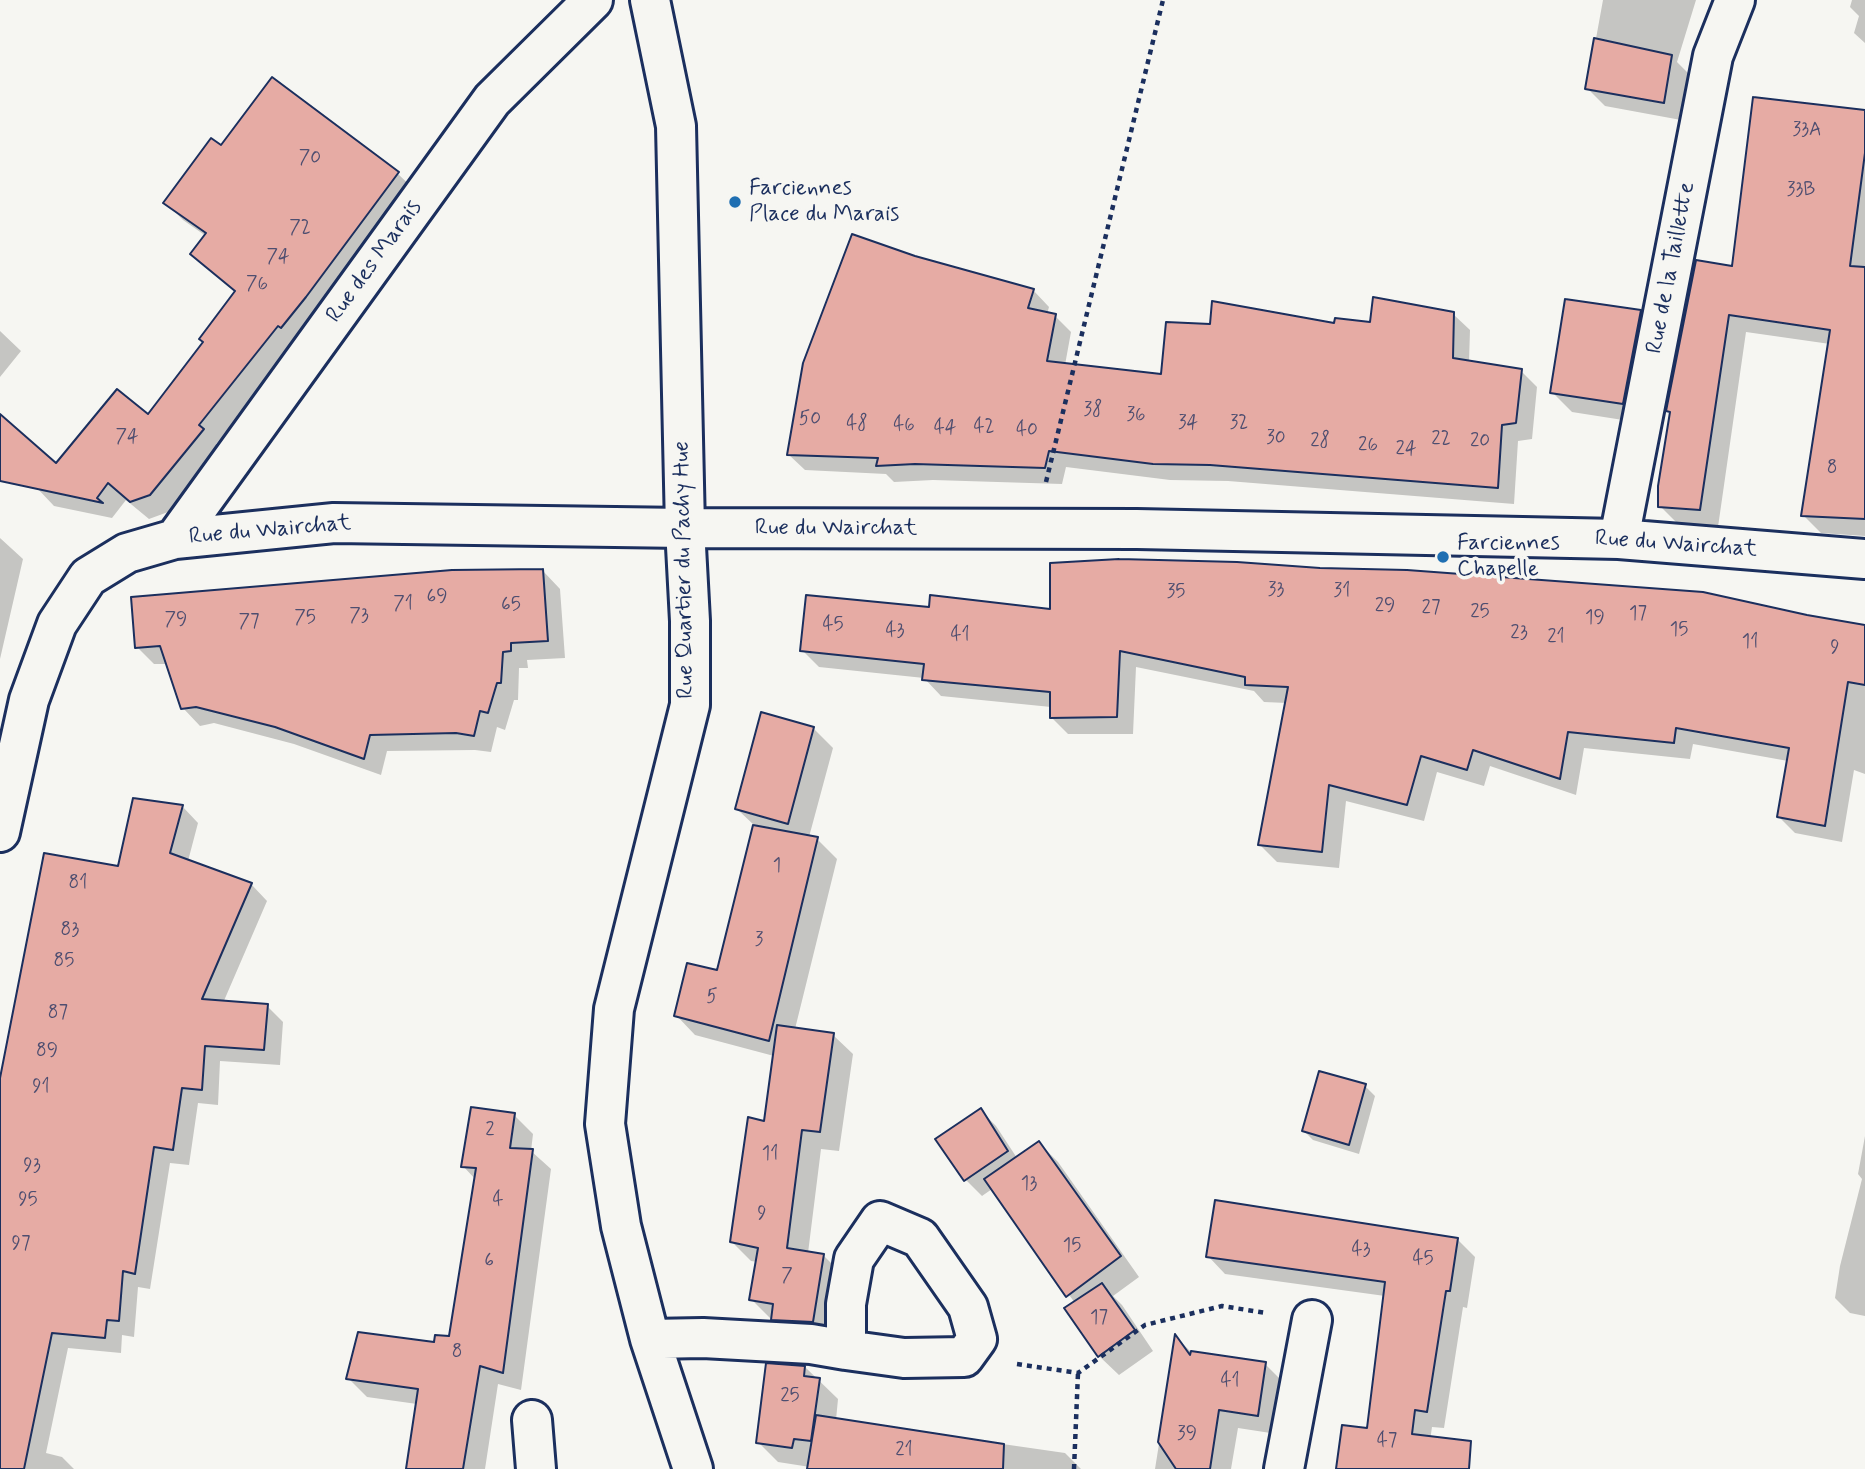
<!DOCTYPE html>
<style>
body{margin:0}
canvas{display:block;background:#f6f6f2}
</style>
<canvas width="1865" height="1469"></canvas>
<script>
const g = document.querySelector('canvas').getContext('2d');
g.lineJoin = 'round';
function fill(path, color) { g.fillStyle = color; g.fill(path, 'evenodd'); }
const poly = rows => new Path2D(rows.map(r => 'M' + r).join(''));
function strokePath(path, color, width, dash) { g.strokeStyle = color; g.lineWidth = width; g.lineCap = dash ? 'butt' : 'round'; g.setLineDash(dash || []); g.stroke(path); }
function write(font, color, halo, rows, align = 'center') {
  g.font = font + ' Mynerve,sans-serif'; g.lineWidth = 7; g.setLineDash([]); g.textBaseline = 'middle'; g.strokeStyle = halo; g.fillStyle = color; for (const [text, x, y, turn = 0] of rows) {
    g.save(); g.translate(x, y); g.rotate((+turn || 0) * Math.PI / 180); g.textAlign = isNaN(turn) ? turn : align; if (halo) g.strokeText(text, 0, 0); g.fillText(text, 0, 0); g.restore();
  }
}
const shadow = poly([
 [1603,0,1696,0,1677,62,1689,74,1681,120,1605,106,1587,88],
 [1852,0,1865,0,1865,43,1854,33,1859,16,1850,7],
 [273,79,398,174,416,191,216,444,220,448,168,512,149,519,126,500,112,518,54,506,37,488,148,416,205,342,236,292,192,254,206,236,183,220,165,202,221,147],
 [1865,112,1865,536,1821,533,1803,515,1830,344,1746,332,1718,527,1678,524,1660,506,1671,414,1668,411,1734,268],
 [914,258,1033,290,1049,307,1047,314,1055,316,1071,332,1065,365,1163,376,1336,326,1372,324,1453,314,1470,330,1469,362,1521,371,1537,387,1532,439,1518,441,1514,504,1228,481,1170,480,1066,467,1062,484,933,480,894,482,886,474,805,470,788,454],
 [1640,312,1660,332,1642,423,1572,412,1552,392],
 [0,331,21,351,0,377],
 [0,538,23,559,0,659],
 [543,571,560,589,565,658,527,660,528,668,519,668,518,700,514,700,505,730,497,727,491,752,475,750,387,751,381,775,294,744,214,723,200,726,183,708,168,664,154,664,137,647],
 [930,609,1807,617,1865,626,1865,774,1854,770,1842,842,1795,833,1778,816,1788,761,1693,744,1690,759,1584,748,1576,795,1490,766,1484,786,1437,772,1424,821,1346,801,1339,868,1277,862,1260,845,1287,703,1264,702,1254,691,1136,667,1133,734,1068,734,1051,717,1051,707,941,696,924,678,819,667,802,650],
 [813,728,833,748,809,837,817,839,837,859,795,1029,833,1035,853,1054,839,1151,821,1149,808,1253,823,1255,843,1275,832,1341,793,1339,771,1319,751,1299,758,1262,751,1261,731,1241,765,1123,774,1056,695,1035,676,1015,718,972,755,826,737,809],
 [182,806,198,823,188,861,251,884,267,901,223,1003,267,1006,283,1022,280,1065,220,1061,218,1105,198,1103,189,1165,170,1163,150,1289,138,1287,134,1337,122,1335,121,1353,68,1348,46,1453,62,1457,74,1469,0,1469,0,1086,119,868],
 [1365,1086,1375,1096,1359,1154,1313,1140,1304,1131],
 [980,1110,996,1126,1017,1158,1039,1143,1058,1162,1139,1277,1113,1296,1122,1305,1153,1351,1119,1375,1099,1356,1075,1303,992,1189,982,1196,966,1180,937,1140],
 [514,1115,533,1134,531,1151,551,1169,521,1390,498,1384,485,1469,408,1469,417,1404,367,1397,348,1378,450,1338,476,1180,463,1166],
 [1865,1136,1865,1316,1850,1313,1835,1298,1840,1266,1862,1179,1858,1174],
 [1457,1239,1475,1257,1467,1308,1463,1307,1444,1428,1432,1427,1426,1469,1337,1469,1369,1430,1385,1296,1225,1274,1208,1256],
 [1176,1337,1192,1353,1265,1364,1284,1383,1277,1434,1238,1428,1231,1469,1155,1469],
 [805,1367,838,1399,836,1420,1065,1453,1081,1469,809,1469,810,1467,778,1462,758,1442]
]);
const building = poly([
 [1594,38,1672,55,1664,103,1585,89,1594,38],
 [272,77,399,172,306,297,281,328,278,326,199,425,204,429,150,495,130,502,108,483,97,498,103,503,0,481,0,414,56,463,117,389,148,414,203,342,199,339,235,291,190,254,206,233,163,203,211,138,221,145,272,77],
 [1753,97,1865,110,1865,153,1850,266,1865,267,1865,519,1801,516,1830,330,1729,315,1700,510,1658,507,1658,486,1670,412,1666,411,1696,260,1732,266,1753,97],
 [852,234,915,256,1034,289,1028,308,1056,314,1047,361,1161,374,1166,322,1210,324,1212,301,1334,323,1335,318,1370,322,1373,297,1454,312,1453,358,1522,369,1516,423,1502,425,1498,488,1210,465,1153,464,1049,451,1045,468,915,464,876,466,878,458,787,455,803,363,852,234],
 [1565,299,1641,310,1623,404,1550,393,1565,299],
 [1119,559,1237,562,1320,568,1407,570,1703,592,1807,615,1865,625,1865,685,1848,682,1825,826,1777,817,1789,748,1676,728,1674,743,1568,732,1560,779,1473,750,1467,770,1421,756,1407,805,1329,785,1322,852,1258,845,1288,687,1245,685,1245,677,1120,651,1117,717,1050,718,1050,692,922,680,924,664,800,651,806,595,929,607,930,595,1050,609,1050,563,1119,559],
 [543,569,548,641,511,643,511,651,503,652,501,683,497,683,488,713,480,711,474,736,456,733,370,735,364,759,275,727,196,707,181,709,160,646,135,648,131,597,452,570,543,569],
 [761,712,814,727,788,824,735,809,761,712],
 [133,798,183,805,170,853,252,883,202,999,268,1004,264,1050,205,1046,202,1090,182,1088,173,1150,154,1147,135,1274,123,1271,119,1321,107,1320,105,1338,52,1333,24,1469,0,1469,0,1078,44,853,118,866,133,798],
 [753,825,818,837,769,1041,674,1016,687,963,717,970,753,825],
 [777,1025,834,1033,820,1132,802,1130,787,1248,824,1254,813,1322,771,1320,773,1304,749,1300,758,1248,730,1242,748,1117,764,1121,777,1025],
 [1319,1071,1366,1084,1349,1145,1302,1131,1319,1071],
 [471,1107,515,1113,510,1148,533,1149,503,1373,480,1366,463,1469,406,1469,418,1389,346,1379,358,1332,434,1342,435,1335,449,1336,476,1168,461,1167,471,1107],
 [981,1108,1008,1151,964,1181,935,1139,981,1108],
 [1039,1141,1121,1256,1066,1297,984,1179,1039,1141],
 [1215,1200,1458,1238,1450,1291,1446,1291,1427,1412,1415,1410,1412,1434,1471,1441,1469,1469,1336,1469,1342,1425,1367,1428,1385,1282,1206,1257,1215,1200],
 [1102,1283,1135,1330,1098,1357,1064,1308,1102,1283],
 [1175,1334,1190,1355,1191,1351,1266,1362,1258,1416,1219,1410,1210,1469,1176,1469,1158,1442,1175,1334],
 [766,1363,805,1366,804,1376,820,1378,811,1441,794,1439,792,1448,756,1443,766,1363],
 [816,1415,1004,1444,1003,1469,807,1469,816,1415]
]);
const path = poly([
 [1046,482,1163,0],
 [1017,1364,1078,1373,1145,1325,1222,1306,1266,1313],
 [1074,1469,1078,1373]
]);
const street = poly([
 [650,0,676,126,685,528,690,621,690,705,614,1009,605,1124,621,1226,650,1339,693,1469],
 [175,539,492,100,593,0],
 [1619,539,1713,56,1735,0],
 [0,832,29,700,57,624,88,577,127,553,175,539,334,523,685,528,1137,529,1619,539,1865,559],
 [650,1339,703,1338,811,1344,846,1350,904,1358,964,1357,977,1339,968,1307,920,1238,880,1221,854,1259,846,1304,846,1350],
 [532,1420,536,1469],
 [1284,1469,1312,1320]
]);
const markers = [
 [735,202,7,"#1f6fb2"],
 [1443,557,7,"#1f6fb2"]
];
const numberNames = [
 ["33A",1807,131],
 ["70",310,159],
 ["33B",1801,191],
 ["72",300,229],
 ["74",278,258],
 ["76",257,285],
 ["38",1093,411],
 ["36",1136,416],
 ["50",810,420],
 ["34",1188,424],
 ["32",1239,424],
 ["48",857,425],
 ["46",904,426],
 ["42",984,428],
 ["44",945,429],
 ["40",1027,431],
 ["74",127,438],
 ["30",1276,439],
 ["22",1441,440],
 ["28",1320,442],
 ["20",1480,442],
 ["26",1368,446],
 ["24",1406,450],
 ["8",1832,469],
 ["33",1276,591],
 ["31",1342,592],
 ["35",1176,593],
 ["69",437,598],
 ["71",403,605],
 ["65",511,606],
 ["29",1385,607],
 ["27",1431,609],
 ["25",1480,613],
 ["17",1638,615],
 ["73",359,617],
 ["75",305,619],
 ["19",1595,619],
 ["79",176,621],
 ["77",249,623],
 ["45",833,626],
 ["15",1679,631],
 ["43",895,632],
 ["23",1519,634],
 ["41",960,636],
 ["21",1556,638],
 ["11",1750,643],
 ["9",1835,649],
 ["1",777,867],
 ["81",78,884],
 ["83",70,931],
 ["3",759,941],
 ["85",64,962],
 ["5",712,998],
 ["87",58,1014],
 ["89",47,1052],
 ["91",41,1088],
 ["2",490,1131],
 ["11",770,1155],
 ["93",32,1167],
 ["13",1029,1185],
 ["95",28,1201],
 ["4",498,1201],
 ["9",762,1215],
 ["97",21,1245],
 ["15",1072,1247],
 ["43",1361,1251],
 ["45",1423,1260],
 ["6",489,1262],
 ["7",787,1277],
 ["17",1099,1319],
 ["8",457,1353],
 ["41",1230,1382],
 ["25",790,1397],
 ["39",1187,1435],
 ["47",1387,1442],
 ["21",904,1451]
];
const poiNames = [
 ["Farciennes",749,189],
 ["Place du Marais",749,215],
 ["Farciennes",1457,544],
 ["Chapelle",1457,570]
];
const streetNames = [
 ["Rue des Marais",375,262,-54],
 ["Rue de la Taillette",1672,268,-79],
 ["Rue du Wairchat",836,529],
 ["Rue du Wairchat",270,531,-5],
 ["Rue du Wairchat",1676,545,4],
 ["Rue Quartier du Pachy Hue",685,570,-91]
];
fill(shadow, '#0003');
fill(building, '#e6aba4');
strokePath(building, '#1b2f5e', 2);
strokePath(street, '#1b2f5e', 44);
strokePath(path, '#1b2f5e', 4.5, [5, 5]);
strokePath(street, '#f6f6f2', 38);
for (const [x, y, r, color] of markers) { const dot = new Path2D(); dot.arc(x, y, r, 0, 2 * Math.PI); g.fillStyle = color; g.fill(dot); strokePath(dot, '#f6f6f2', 2.5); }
write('19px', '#4e4e70', null, numberNames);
write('23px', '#1b2f5e', '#f6f6f2', poiNames, 'left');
write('23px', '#1b2f5e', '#f6f6f2', streetNames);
</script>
